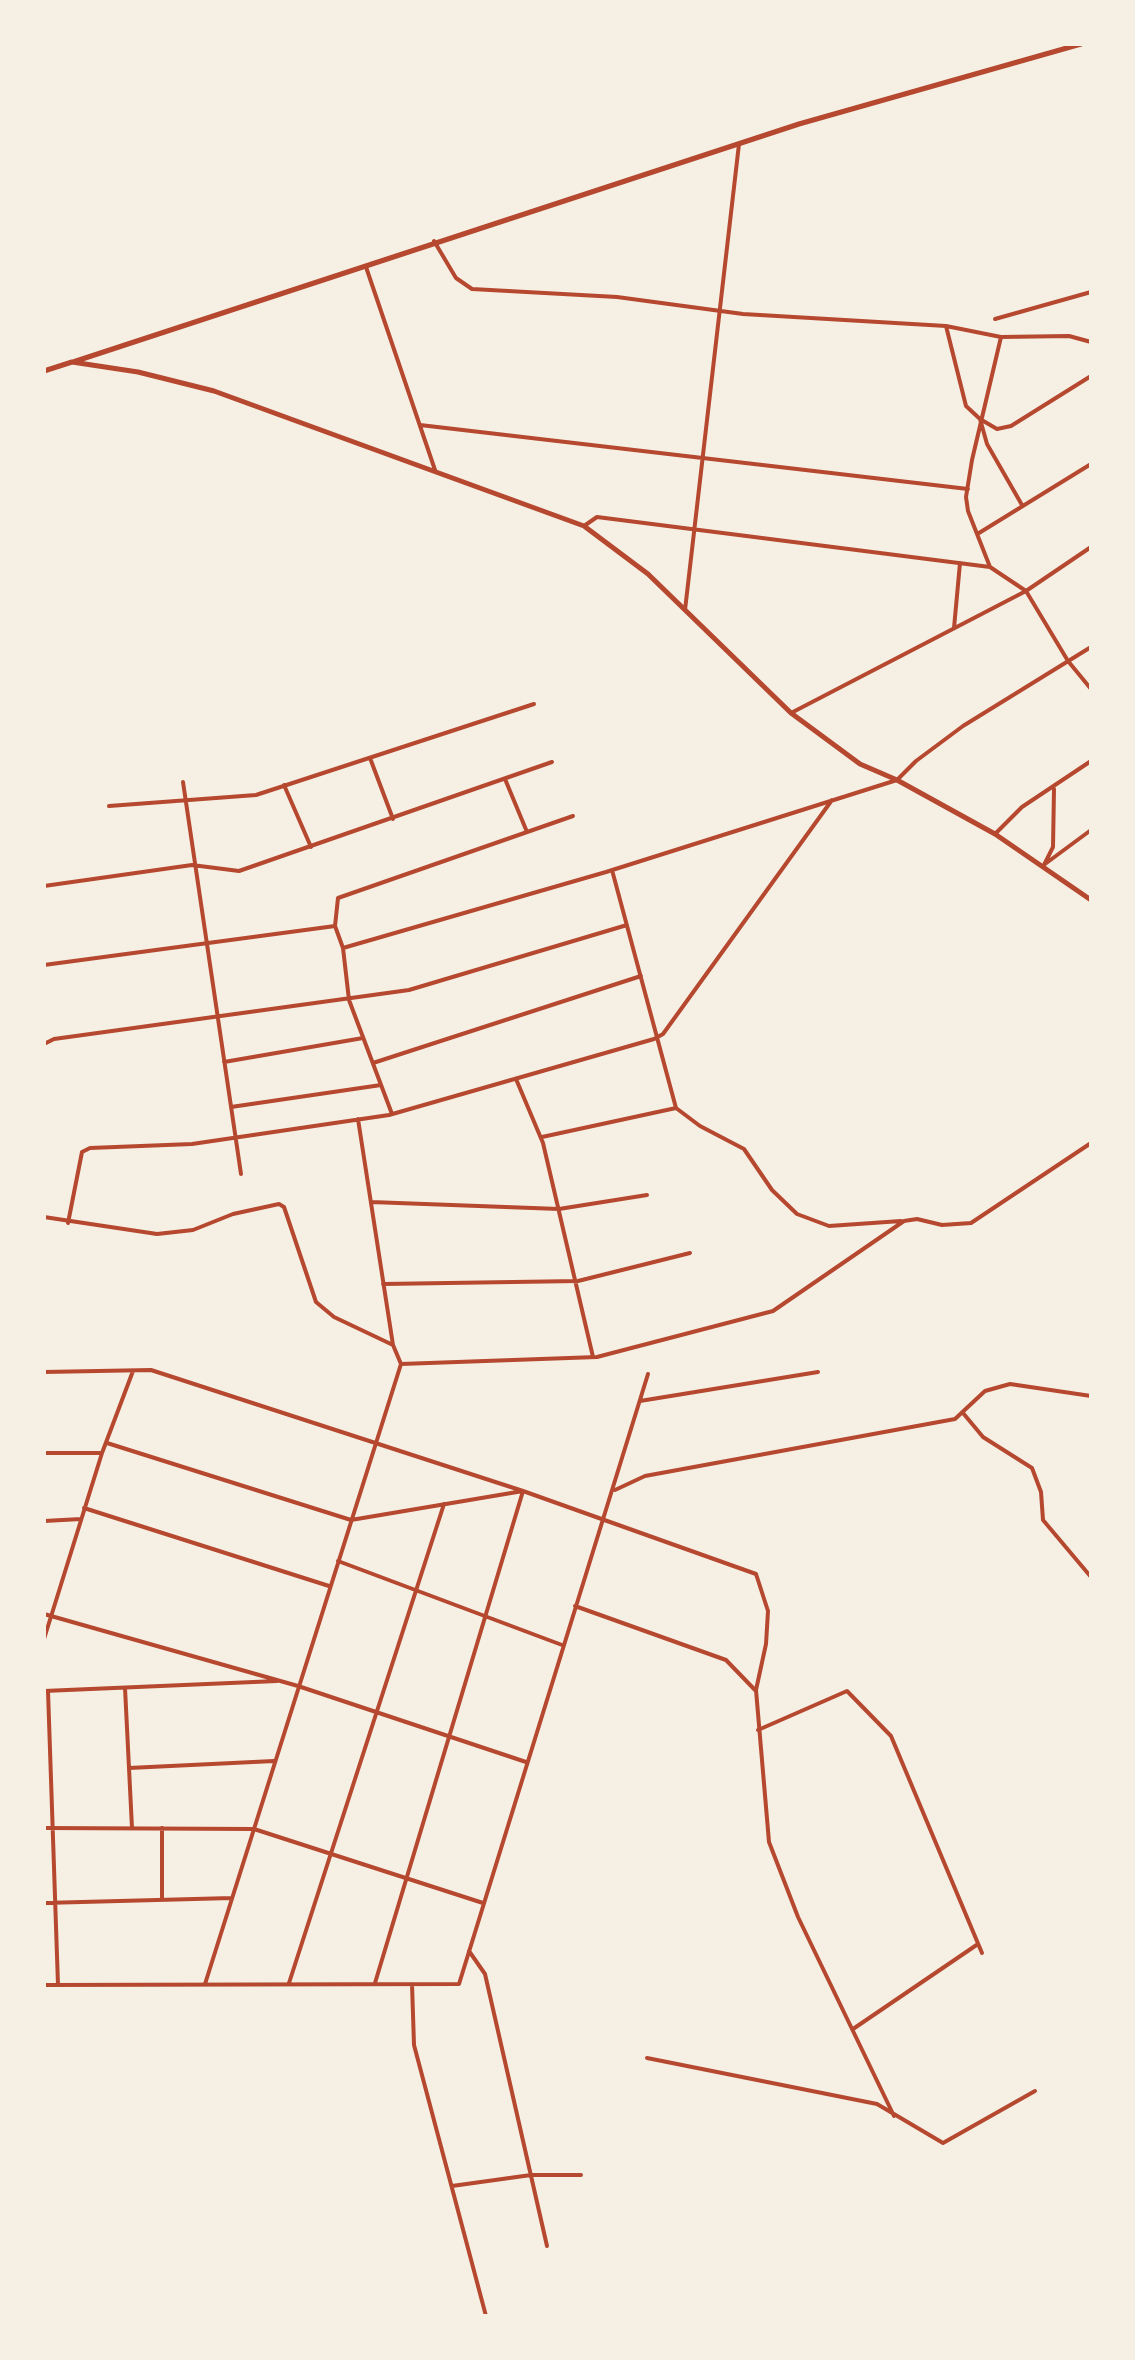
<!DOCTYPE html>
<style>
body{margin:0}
#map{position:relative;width:1135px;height:2360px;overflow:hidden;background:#f6efe4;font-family:"IBM Plex Sans",sans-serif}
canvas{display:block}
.frame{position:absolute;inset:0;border:46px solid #f6efe4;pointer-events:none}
</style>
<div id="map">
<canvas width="1135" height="2360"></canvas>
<div class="frame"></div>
</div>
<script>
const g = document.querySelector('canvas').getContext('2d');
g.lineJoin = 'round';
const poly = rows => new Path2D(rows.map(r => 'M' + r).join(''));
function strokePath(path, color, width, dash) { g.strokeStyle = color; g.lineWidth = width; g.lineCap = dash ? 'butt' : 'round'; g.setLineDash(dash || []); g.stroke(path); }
const minor = poly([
 [434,241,456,278,472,289,617,297,743,314,946,326,1001,337,1069,336,1091,342],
 [366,267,435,470],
 [995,319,1091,292],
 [946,326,966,406,980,419,987,444,1022,505],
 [1001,337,972,460,966,497,968,511,990,567,1026,591,1068,661,1091,689],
 [980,419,997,429,1011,426,1091,376],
 [420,425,968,489],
 [584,526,597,517,990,567],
 [979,533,1091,464],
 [685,610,739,144],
 [954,628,960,563],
 [791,713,1026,591,1091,547],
 [370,758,393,819],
 [505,779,527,832],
 [183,782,241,1174],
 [284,785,311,847],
 [109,806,256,795,534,704],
 [995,834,1022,807,1091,761],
 [1045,864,1091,830],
 [1044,865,1053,847,1054,789],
 [612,870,676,1108,700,1126,744,1149,772,1190,797,1214,829,1226,901,1221],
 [44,886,192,865,239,871,552,762],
 [343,948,606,872,897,780,916,761,963,726,1091,647],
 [44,965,335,926],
 [44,1044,54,1039,409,990,627,925],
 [224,1062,363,1038],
 [373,1063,641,976],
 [516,1079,543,1143,593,1357],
 [231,1107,381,1085],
 [392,1114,349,1000,343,948,335,926,338,898,573,816],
 [358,1119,393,1345,401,1364],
 [542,1137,676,1108],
 [371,1202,559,1209,647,1195],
 [44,1217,157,1234,193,1230,233,1214,279,1204,284,1207,316,1302,334,1317,393,1345],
 [68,1223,82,1152,90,1148,192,1144,389,1115,654,1039,663,1034,832,800],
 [383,1284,578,1281,690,1253],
 [44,1372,151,1370,523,1491,756,1574,768,1611,766,1644,756,1690,769,1842,798,1917,894,2116],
 [640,1401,818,1372],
 [963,1413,983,1437,1032,1468,1041,1492,1043,1520,1091,1577],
 [107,1443,351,1520,523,1491,375,1983],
 [44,1453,102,1453],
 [615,1490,645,1476,955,1419,985,1391,1010,1384,1091,1396],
 [84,1508,329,1586],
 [44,1521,81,1519],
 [338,1561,562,1645],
 [575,1606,726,1660,755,1690],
 [44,1614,298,1686,526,1762],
 [44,1639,102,1453,133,1371],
 [125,1688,132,1828],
 [44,1691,277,1681],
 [48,1691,58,1985],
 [758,1730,847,1691,891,1736,982,1953],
 [129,1768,274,1761],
 [44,1828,254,1829,483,1903],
 [162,1828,162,1900],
 [44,1903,232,1898],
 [469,1951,485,1974,547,2246],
 [289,1983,444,1504],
 [205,1984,401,1364,597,1357,773,1311,904,1221,917,1219,942,1225,971,1223,1091,1143],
 [412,1984,414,2045,486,2316],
 [44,1985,459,1984,648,1374],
 [853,2029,978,1944],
 [647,2058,877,2104,943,2143,1035,2091],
 [452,2186,531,2175,581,2175]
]);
const tertiary = poly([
 [73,362,799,124,1081,44],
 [44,371,72,362,138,372,214,391,584,526,648,574,791,713,860,764,897,780,995,834,1091,900]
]);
strokePath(minor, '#b5482f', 4);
strokePath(tertiary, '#b5482f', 5);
</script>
